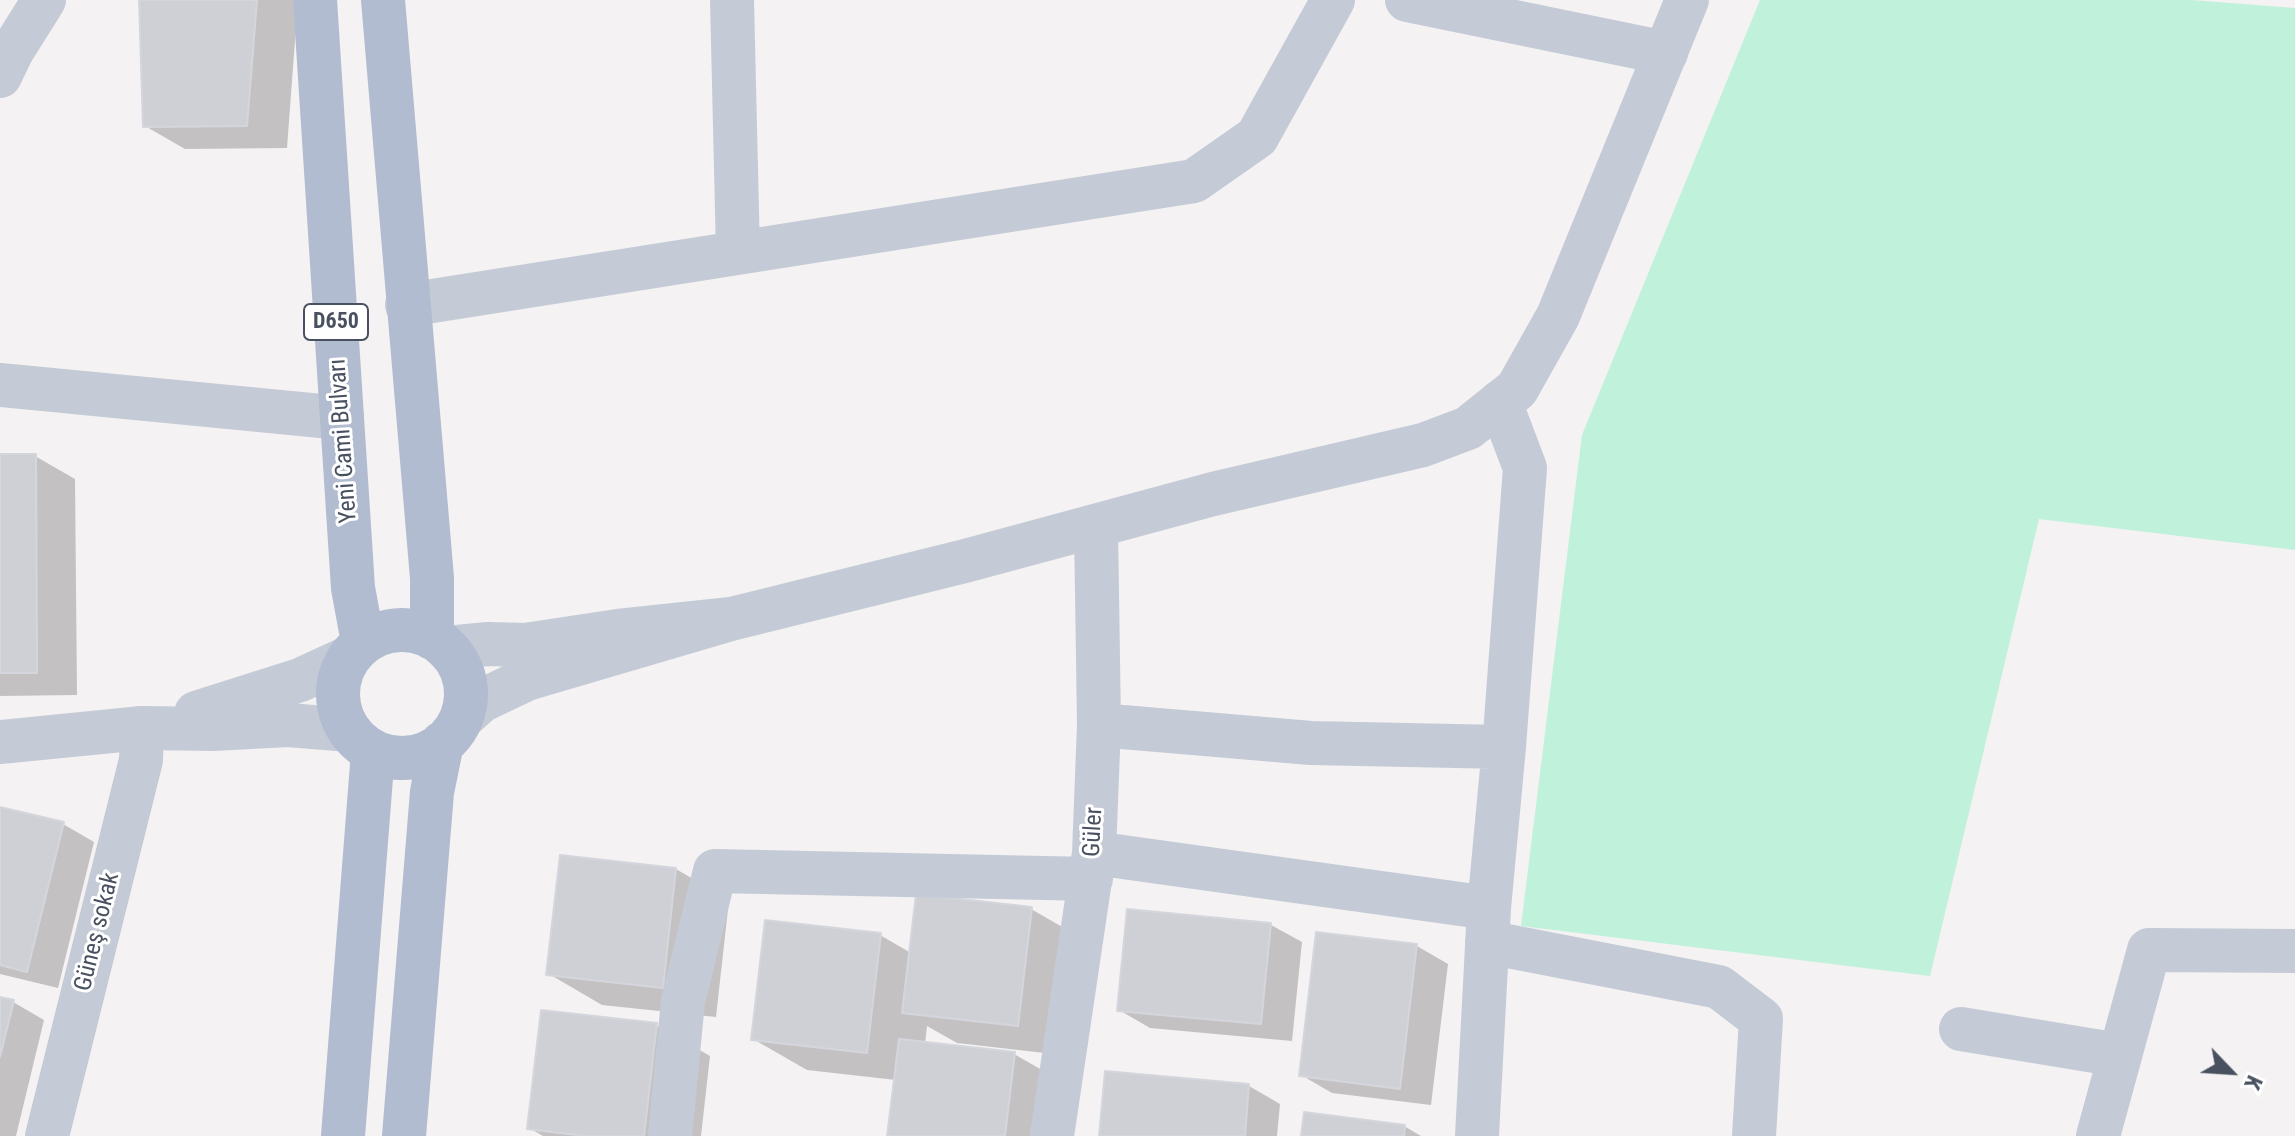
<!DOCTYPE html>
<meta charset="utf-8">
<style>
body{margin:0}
#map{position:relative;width:2295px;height:1136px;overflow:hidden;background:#f4f2f2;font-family:"Roboto Condensed",sans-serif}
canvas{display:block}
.north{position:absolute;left:2191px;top:1032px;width:80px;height:80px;-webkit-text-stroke:6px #fff;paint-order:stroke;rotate:115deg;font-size:22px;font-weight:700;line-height:32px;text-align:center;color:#495160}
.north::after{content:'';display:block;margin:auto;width:28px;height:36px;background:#495160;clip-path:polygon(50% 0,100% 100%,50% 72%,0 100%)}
</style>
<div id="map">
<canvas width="2295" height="1136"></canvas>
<div class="north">K</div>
</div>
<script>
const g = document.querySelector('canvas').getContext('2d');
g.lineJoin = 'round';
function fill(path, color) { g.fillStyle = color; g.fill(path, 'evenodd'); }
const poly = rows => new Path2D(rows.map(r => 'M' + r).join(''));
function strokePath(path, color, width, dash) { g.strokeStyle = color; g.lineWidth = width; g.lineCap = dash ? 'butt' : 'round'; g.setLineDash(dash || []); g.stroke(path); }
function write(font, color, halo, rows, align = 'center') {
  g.font = font + ' "Roboto Condensed",sans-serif'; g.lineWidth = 6; g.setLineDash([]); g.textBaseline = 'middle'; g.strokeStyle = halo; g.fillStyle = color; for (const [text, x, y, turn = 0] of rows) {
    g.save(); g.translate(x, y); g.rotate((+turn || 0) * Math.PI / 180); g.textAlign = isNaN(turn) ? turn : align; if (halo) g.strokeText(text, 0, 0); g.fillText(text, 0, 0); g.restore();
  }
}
const green = poly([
 [1760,0,2191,0,2295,8,2295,550,2039,519,1930,976,1521,926,1582,435]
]);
const shadow = poly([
 [141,0,298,0,287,148,185,149,145,126],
 [0,456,35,456,75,479,77,695,0,696],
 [0,809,63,824,94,842,58,988,0,974],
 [676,869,729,900,716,1017,602,1005,549,974],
 [1031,909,1085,940,1071,1056,957,1043,927,1026,925,1044,1014,1054,1068,1085,1062,1136,889,1136,896,1080,807,1070,753,1039,880,935,911,953],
 [1271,925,1302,942,1292,1041,1150,1028,1119,1010],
 [1417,946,1448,964,1431,1105,1332,1093,1301,1075],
 [0,999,13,1002,44,1020,16,1136,0,1136],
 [656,1025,710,1056,701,1136,543,1136,529,1128],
 [1249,1086,1280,1104,1277,1136,1101,1136],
 [1404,1126,1421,1136,1303,1136]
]);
const building = poly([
 [139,0,257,0,247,126,143,127,139,0],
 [0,454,36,454,37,673,0,673,0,454],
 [0,807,64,822,27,972,0,965,0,807],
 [560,855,676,868,663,988,546,975,560,855],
 [916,894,1032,907,1018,1026,902,1013,916,894],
 [1127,909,1271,923,1261,1024,1117,1011,1127,909],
 [765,920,881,933,867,1053,751,1040,765,920],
 [1316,932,1417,944,1400,1089,1299,1076,1316,932],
 [0,997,14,1000,0,1057,0,997],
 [541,1010,657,1023,644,1136,585,1136,527,1129,541,1010],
 [899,1039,1015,1052,1005,1136,887,1136,899,1039],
 [1105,1071,1249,1084,1245,1136,1099,1136,1105,1071],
 [1304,1112,1405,1125,1404,1136,1301,1136,1304,1112]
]);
const minor = poly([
 [732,0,738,253],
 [1407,0,1666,53],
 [0,76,12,51,44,0],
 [407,305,1194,181,1257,137,1333,0],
 [0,385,342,418],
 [1099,725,1311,743,1504,747],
 [1094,853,1489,908],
 [1487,942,1719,987,1761,1019,1754,1136],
 [1961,1029,2119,1055],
 [47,1136,141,760,142,728],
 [670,1136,683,1001,715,871,1091,879],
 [1052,1136,1094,853,1099,725,1096,526],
 [1477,1136,1489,908,1504,747,1525,468,1500,402],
 [2098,1136,2149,950,2295,951]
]);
const tertiary = poly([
 [731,619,965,561,1213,494,1423,445,1468,428,1517,389,1558,316,1687,0],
 [446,648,488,644,525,645,618,631,731,619,527,679,481,701,461,719],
 [196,713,300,680,348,658],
 [0,742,142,728,214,729,288,725,349,730]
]);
const primary = poly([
 [315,0,353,588,363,642],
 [383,0,432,578,432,638],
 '338 694a64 64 0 1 1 128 0a64 64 0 1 1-128 0Z',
 [343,1136,373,752],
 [404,1136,432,792,442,743]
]);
const shields = [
 [336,322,64]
];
const shieldNames = [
 ["D650",336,322]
];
const streetNames = [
 ["Yeni Cami Bulvarı",344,441,-94],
 ["Güler",1094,832,-87],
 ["Güneş sokak",98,932,-76]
];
fill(green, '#c0f1db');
fill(shadow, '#0003');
fill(building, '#ced0d6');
strokePath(building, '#d5d6dd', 2);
strokePath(minor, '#c5cbd6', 44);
strokePath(tertiary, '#c5cbd6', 44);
strokePath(primary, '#b1bcd0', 44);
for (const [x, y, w] of shields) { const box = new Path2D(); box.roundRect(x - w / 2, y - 18, w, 36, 6); g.fillStyle = '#fff'; g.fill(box); strokePath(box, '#495160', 2); }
write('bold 22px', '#495160', null, shieldNames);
write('24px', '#495160', '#fff', streetNames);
</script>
